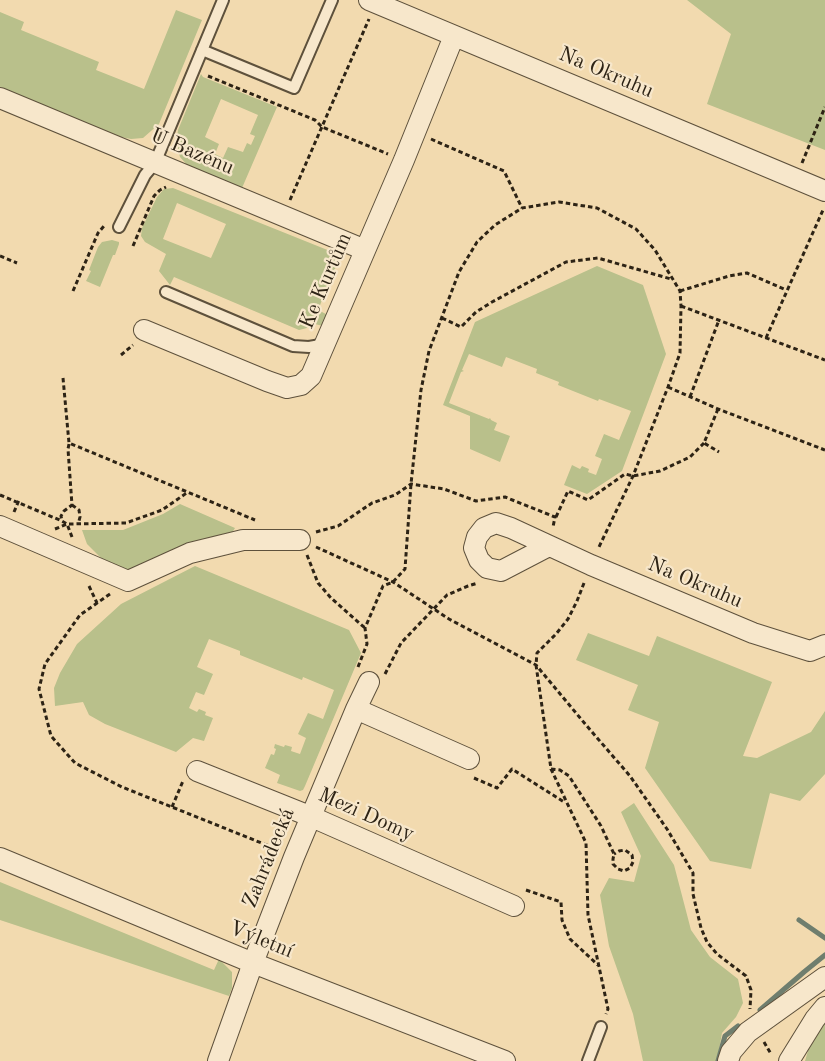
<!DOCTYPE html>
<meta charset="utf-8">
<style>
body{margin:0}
canvas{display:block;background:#f2daaf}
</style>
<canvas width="825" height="1061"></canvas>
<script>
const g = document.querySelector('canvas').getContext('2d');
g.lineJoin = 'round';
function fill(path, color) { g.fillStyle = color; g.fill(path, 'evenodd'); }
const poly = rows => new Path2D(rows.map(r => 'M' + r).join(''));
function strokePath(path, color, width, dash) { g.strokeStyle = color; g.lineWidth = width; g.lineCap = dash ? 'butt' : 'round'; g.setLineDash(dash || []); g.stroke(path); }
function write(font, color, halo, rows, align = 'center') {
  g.font = font + ' "Old Standard TT",serif'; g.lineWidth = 4.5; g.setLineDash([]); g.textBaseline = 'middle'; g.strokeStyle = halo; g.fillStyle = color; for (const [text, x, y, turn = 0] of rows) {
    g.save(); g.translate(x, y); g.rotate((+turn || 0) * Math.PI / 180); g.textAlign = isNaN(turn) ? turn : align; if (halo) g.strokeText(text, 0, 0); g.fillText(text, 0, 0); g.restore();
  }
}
const green = poly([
 [687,0,825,0,825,150,707,104,731,34],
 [176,10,202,20,159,124,143,138,131,139,121,137,0,87,0,12,24,22,21,30,99,62,96,70,144,89],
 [201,74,203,77,277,107,242,188,188,166,180,157,176,143,178,130],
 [221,99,258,115,250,134,255,136,251,145,247,143,243,152,228,147,223,158,215,154,219,144,205,137],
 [173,188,330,251,336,256,337,264,318,310,328,315,323,326,311,323,307,328,299,330,174,277,170,285,159,271,166,254,145,242,141,236,142,228,157,197,164,189],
 [177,203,226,224,211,258,163,239],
 [112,240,119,242,119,244,115,255,113,255,100,287,86,281,91,271,89,270,98,247,102,242],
 [597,266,643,285,666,354,622,471,587,494,564,485,572,465,580,469,582,466,589,469,588,472,596,475,602,459,595,456,604,434,619,440,631,411,599,399,598,401,558,385,559,382,536,373,537,369,506,357,502,367,469,354,462,370,464,371,461,372,449,403,489,419,490,418,491,420,497,423,494,430,510,436,500,462,470,449,470,416,443,405,475,322],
 [180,504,235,528,230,536,128,572,106,563,87,544,82,530,123,530,163,514],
 [195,566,349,630,361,653,305,786,303,790,300,791,277,783,280,775,265,768,271,754,274,755,276,749,274,748,275,744,284,747,285,745,292,747,291,751,300,754,306,738,298,734,308,713,323,719,334,690,303,677,302,680,240,655,240,651,209,639,197,667,213,674,204,695,196,692,189,708,197,712,199,709,206,712,205,715,213,718,204,741,193,738,176,752,105,724,89,715,83,702,55,706,54,688,60,673,77,644,121,604],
 [588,633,649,656,657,636,772,682,743,756,757,758,811,732,825,711,825,774,800,801,770,793,751,869,710,861,645,768,659,722,628,710,638,685,576,660],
 [634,803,674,865,691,930,710,957,738,979,743,1003,736,1017,722,1033,717,1061,643,1061,633,1014,609,946,600,895,609,878,634,882,641,856,621,812],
 [0,882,214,970,219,959,232,972,232,988,229,996,0,920],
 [825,1017,825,1061,805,1061,813,1034]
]);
const stream = poly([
 [799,920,825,938],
 [760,1010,804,972,825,955],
 [718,1061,725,1036,738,1026]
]);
const path = poly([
 [208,76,315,120,322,127,388,154],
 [431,139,504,171,522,208],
 [802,163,825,107],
 [290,200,369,19],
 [133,246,154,196,160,190,166,187],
 [0,256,17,263],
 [73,291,98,233,104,226],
 [680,291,729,276,747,273,786,290],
 [681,306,825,360],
 [442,318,461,327,476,312,492,302,566,262,598,258,671,279],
 [766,338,823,210],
 [121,355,133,345],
 [63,378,69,443,255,520],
 [668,387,718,409,825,450],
 [690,397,719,320],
 [718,409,704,443,719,452],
 [69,444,68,449,72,505,64,511,61,516,62,521,67,524,72,537],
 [0,495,62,521],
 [72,505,79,510,80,517,78,525],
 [14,512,19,500],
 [556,517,568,491,588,500,625,474,633,476,660,471,690,457,704,443],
 [55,529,67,524,126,523,162,510,188,492],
 [316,532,338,526,372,503,395,495,411,484,444,489,476,501,505,497,555,517,553,527],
 [316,547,393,582,449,619,536,665,586,725,630,776,667,829,693,873,693,894,701,928,707,942,717,954,746,976,751,990,750,1009],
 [307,555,318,583,331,598,365,628],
 [584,583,577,601,568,619,556,634,537,653,536,665,551,769,586,843,588,915,608,1009,606,1014],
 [89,586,97,603],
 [110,594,80,615,45,664,39,689,51,736,75,763,122,787,279,850],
 [358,667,367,644,365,628,383,586,393,582,405,569,411,484,421,390,429,351,459,272,477,242,495,225,522,208,559,202,597,208,636,229,655,250,680,291,681,306,680,353,668,387,633,476,598,549],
 [385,674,401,643,447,595,468,586,478,583],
 [551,769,560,770,569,776,601,826,614,854,613,859,613,864,618,869,624,871,630,868,633,862,632,855,625,850,619,851,614,854],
 [474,778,497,788,512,769,564,802],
 [172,807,183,781],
 [526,890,561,902,562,920,570,939,598,965],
 [764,1042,771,1054]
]);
const lane = poly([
 [202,50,294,88,332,0],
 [119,227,145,175,155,163,223,0],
 [166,292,293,346,309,347,326,344],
 [588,1061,601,1027]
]);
const street = poly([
 [369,0,825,191],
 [0,98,365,250],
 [144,330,267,381,287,388,301,385,311,376,404,160,454,36],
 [0,526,128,581,190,553,243,540,300,540],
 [549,546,501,571,487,568,479,560,474,548,477,537,484,528,496,523,511,528,591,565,753,633,810,651,825,645],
 [356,709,469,759],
 [197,771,312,817,514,906],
 [0,858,253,963,505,1061],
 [218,1061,253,963,294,857,356,709,369,682],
 [728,1061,731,1052,748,1032,825,977],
 [789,1061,815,1019,825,1007]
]);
const streetNames = [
 ["Na Okruhu",606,73,23],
 ["U Bazénu",192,152,23],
 ["Ke Kurtům",326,281,-67],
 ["Na Okruhu",695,583,23],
 ["Mezi Domy",366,815,24],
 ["Zahrádecká",269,858,-68],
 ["Výletní",261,940,22]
];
fill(green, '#b9c08b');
strokePath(stream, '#6f7e6e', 5);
strokePath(lane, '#5e513c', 14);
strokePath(street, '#5e513c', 22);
strokePath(path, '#2d2315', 3, [4.5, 3]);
strokePath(lane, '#f7e7cb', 10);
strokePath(street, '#f7e7cb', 20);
write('21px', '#2d2315', '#f7e7cb', streetNames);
</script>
